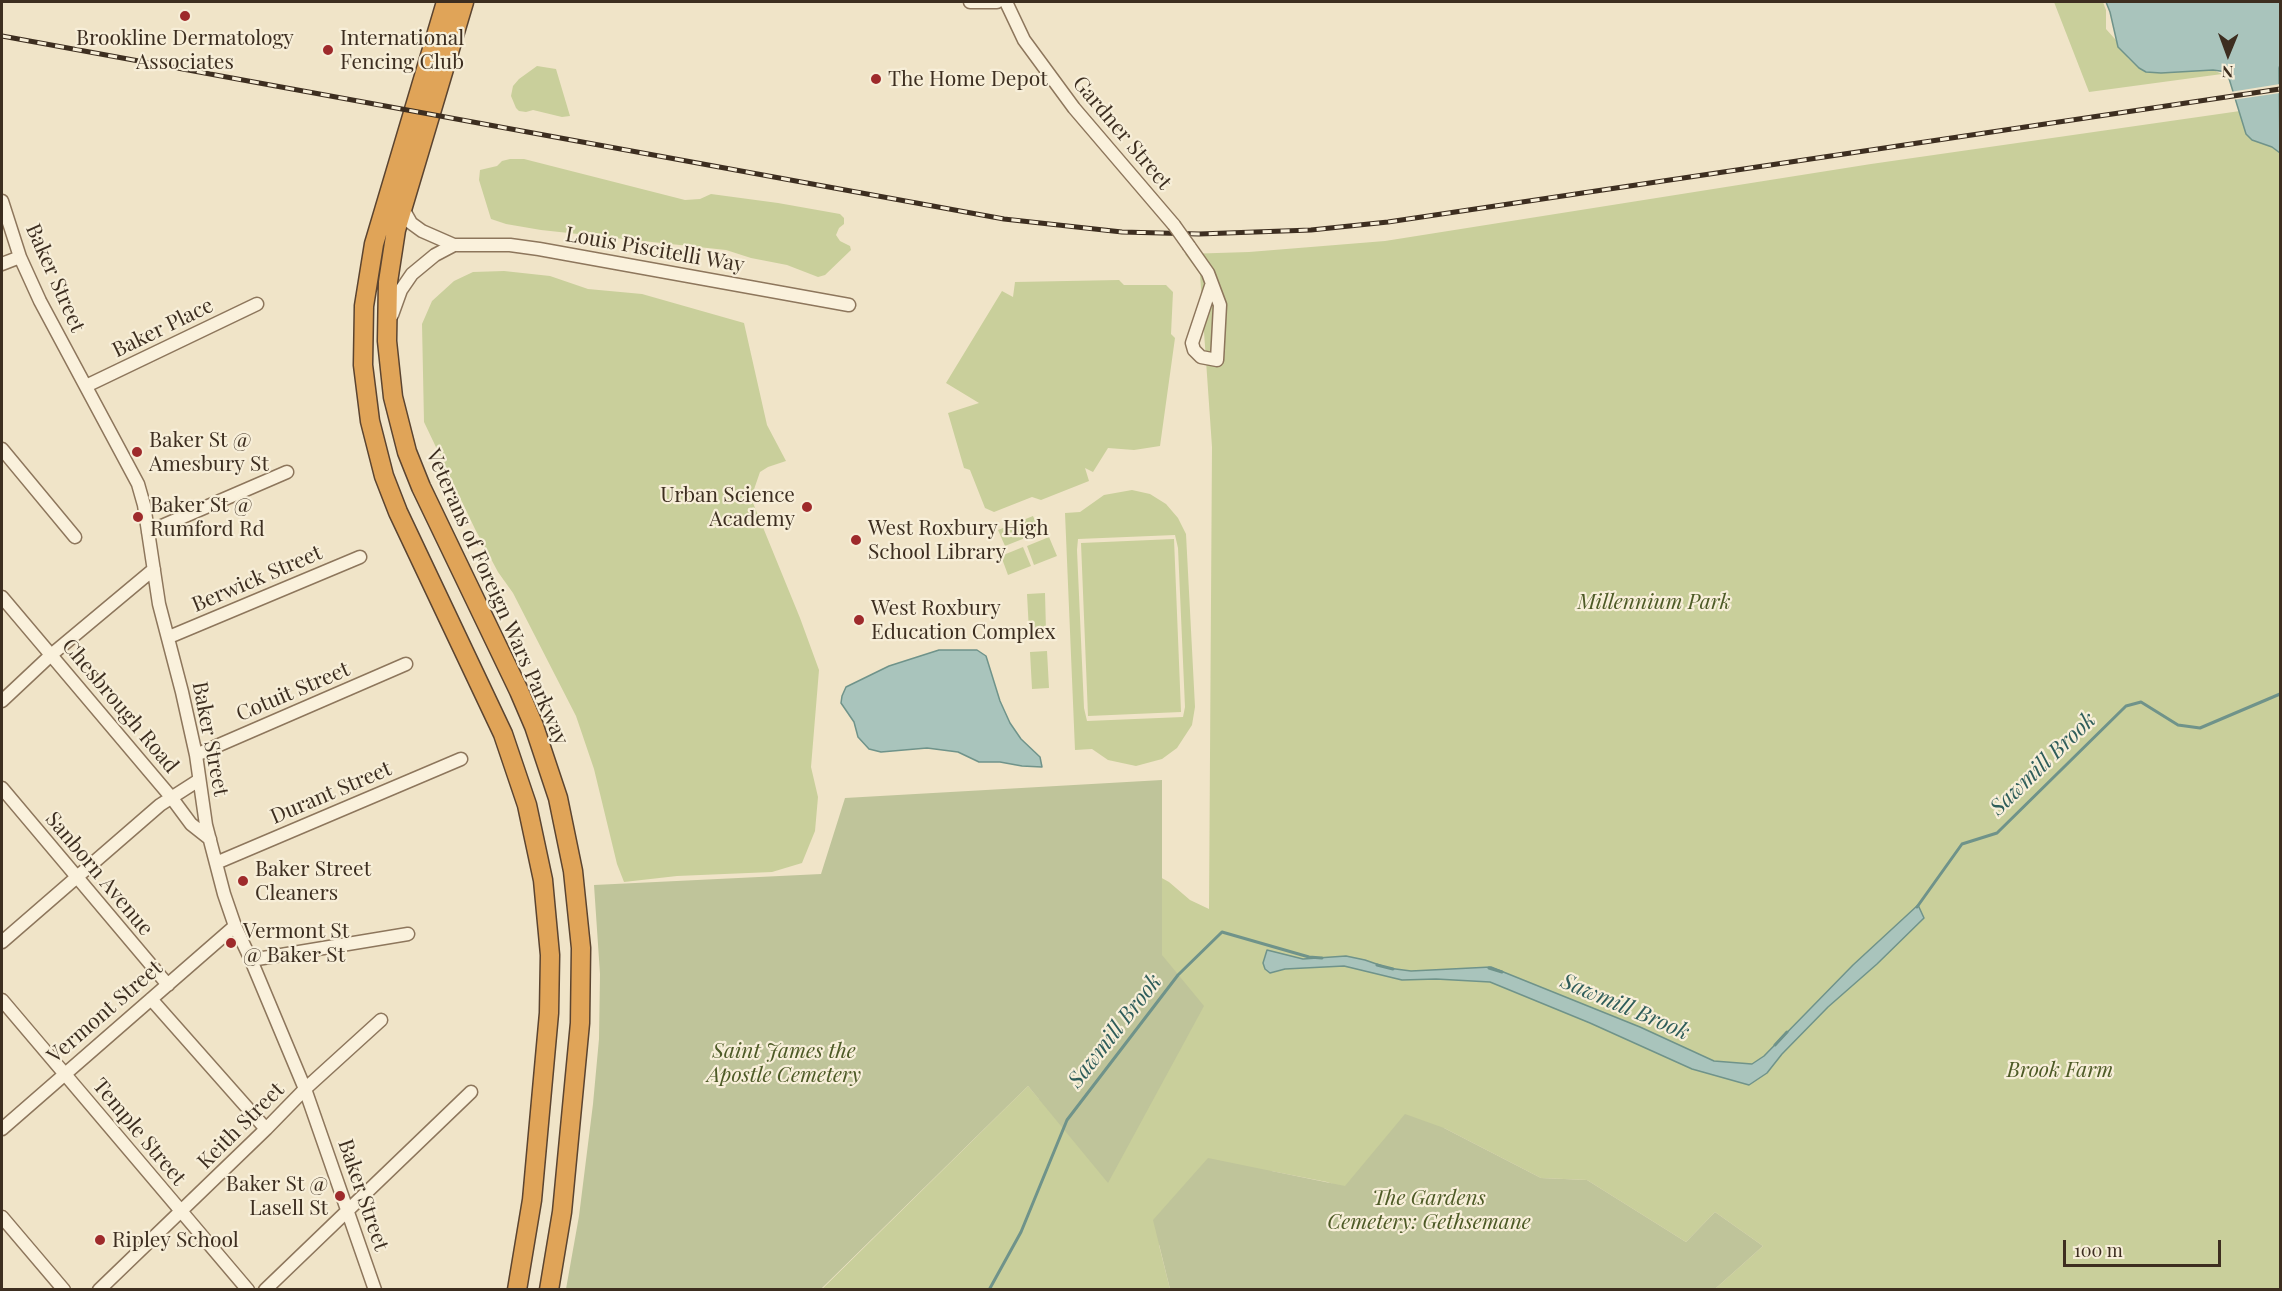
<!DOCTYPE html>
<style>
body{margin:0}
#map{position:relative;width:2282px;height:1291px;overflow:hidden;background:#f0e4c8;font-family:"Playfair Display",serif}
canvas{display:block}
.frame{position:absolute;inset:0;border:3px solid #3d2e20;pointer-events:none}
.north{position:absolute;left:2198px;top:24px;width:60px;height:60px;-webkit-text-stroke:4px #f7eed8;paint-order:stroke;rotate:181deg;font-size:16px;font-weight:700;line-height:24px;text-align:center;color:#3d2e20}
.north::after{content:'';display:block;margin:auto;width:21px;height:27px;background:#3d2e20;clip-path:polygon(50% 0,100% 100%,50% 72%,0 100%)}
.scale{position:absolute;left:2063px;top:1240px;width:158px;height:27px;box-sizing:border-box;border:3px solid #3d2e20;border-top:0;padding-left:8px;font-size:18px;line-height:21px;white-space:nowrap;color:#3d2e20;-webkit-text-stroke:4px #f7eed8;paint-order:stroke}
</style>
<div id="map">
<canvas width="2282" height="1291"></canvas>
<div class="frame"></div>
<div class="north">N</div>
<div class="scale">100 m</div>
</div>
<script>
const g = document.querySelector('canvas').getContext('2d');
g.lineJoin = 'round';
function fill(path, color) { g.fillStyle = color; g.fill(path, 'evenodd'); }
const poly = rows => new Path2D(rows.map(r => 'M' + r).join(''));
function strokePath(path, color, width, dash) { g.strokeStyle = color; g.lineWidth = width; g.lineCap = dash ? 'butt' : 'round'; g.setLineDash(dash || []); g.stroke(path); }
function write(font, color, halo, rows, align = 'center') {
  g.font = font + ' "Playfair Display",serif'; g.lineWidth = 4.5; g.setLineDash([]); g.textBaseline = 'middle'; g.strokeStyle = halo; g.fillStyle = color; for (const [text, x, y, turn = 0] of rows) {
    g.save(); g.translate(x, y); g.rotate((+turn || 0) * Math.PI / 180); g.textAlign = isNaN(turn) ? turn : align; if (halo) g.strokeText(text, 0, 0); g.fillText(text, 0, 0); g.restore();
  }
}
const green = poly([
 [2054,2,2103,2,2106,10,2106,29,2123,48,2128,58,2138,67,2213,70,2222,74,2089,92],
 [537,66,556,69,570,116,562,117,533,110,526,112,519,111,516,108,511,96,513,86,519,79],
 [2240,111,2246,134,2252,140,2272,147,2280,153,2280,1289,1715,1289,1763,1246,1715,1212,1686,1242,1587,1180,1541,1178,1444,1128,1344,1188,1327,1182,1271,1171,1159,1245,1170,1289,821,1290,1028,1086,1039,1099,1149,871,1169,882,1190,900,1209,909,1212,447,1200,274,1185,254,1249,252,1385,241,1871,164],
 [510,159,524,159,685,200,700,199,711,194,778,203,840,214,844,218,844,224,839,228,836,235,840,241,850,246,851,250,825,275,818,277,787,265,751,258,726,250,541,230,506,224,491,219,479,180,480,170,497,166,502,161],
 [504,271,550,276,588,289,642,294,744,323,767,425,786,461,768,467,760,472,751,498,800,618,819,670,811,767,818,797,815,831,802,863,772,872,677,876,624,882,617,864,594,769,576,716,513,593,498,572,475,529,424,422,422,324,432,301,454,281,473,272],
 [1119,280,1124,285,1166,285,1173,292,1171,334,1175,338,1160,446,1134,450,1108,448,1093,472,1085,468,1089,481,1041,500,1032,497,994,512,985,508,970,470,964,468,948,413,979,403,946,383,1002,291,1013,297,1015,282],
 [1132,490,1150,494,1166,504,1178,518,1186,534,1195,707,1192,725,1177,748,1162,759,1136,766,1108,760,1092,749,1075,750,1065,513,1080,512,1104,495],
 [1175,535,1178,548,1185,707,1183,717,1087,721,1084,708,1077,550,1078,539],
 [1033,516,1040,532,1005,546,998,530],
 [1049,537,1057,556,1034,565,1027,546],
 [1174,539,1181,712,1088,716,1081,543],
 [1023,547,1031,566,1008,575,1001,556],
 [1045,593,1046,631,1029,631,1027,594],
 [1047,651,1049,688,1032,689,1030,652]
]);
const cemetery = poly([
 [1162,780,1162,955,1204,1006,1108,1183,1028,1086,821,1289,566,1289,579,1216,593,1104,599,1039,600,974,594,885,821,874,845,798],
 [1405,1114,1444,1128,1541,1178,1587,1180,1686,1242,1715,1212,1763,1246,1715,1289,1170,1289,1153,1220,1208,1158,1345,1186]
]);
const water = poly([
 [2106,2,2280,2,2280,65,2279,68,2280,153,2272,147,2252,140,2246,134,2227,72,2213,70,2161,73,2146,72,2139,68,2118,47,2110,12,2106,2],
 [939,650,977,650,986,656,1000,701,1010,723,1021,739,1040,757,1042,767,1022,766,1000,762,979,762,958,752,927,748,881,752,869,749,858,737,854,722,841,703,842,696,846,687,889,666,939,650],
 [1918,905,1924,918,1877,964,1828,1007,1782,1054,1767,1073,1749,1085,1692,1069,1590,1023,1490,982,1436,979,1402,980,1344,966,1285,969,1270,973,1265,969,1263,963,1267,950,1303,959,1346,956,1365,960,1388,968,1411,971,1491,967,1640,1027,1714,1061,1752,1064,1764,1056,1853,965,1918,905]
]);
const pier = poly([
 [2280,84,2280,93,2232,100,2230,92]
]);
const stream = poly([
 [1917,907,1962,844,1997,833,2126,706,2141,702,2178,725,2200,728,2280,694],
 [1377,965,1393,969],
 [1489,968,1502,972],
 [1775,1045,1787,1032],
 [989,1290,1021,1232,1067,1120,1178,975,1222,932,1309,957,1322,958]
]);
const minor = poly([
 [970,2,997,2],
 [1006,2,1024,40,1074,108,1174,225],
 [2,201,20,257,40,301,138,484,144,505,159,604,182,692,196,755,206,825,224,894,235,926,251,960,305,1089,375,1290],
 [402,207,411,223,422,231,454,245,510,245,539,249,849,305],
 [1189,246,1208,273,1220,305,1217,360,1201,357,1194,350,1192,343,1211,286],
 [2,264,20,257],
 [392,315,401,290,412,274,435,255,454,245],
 [86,386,257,304],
 [2,449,75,537],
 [148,532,287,472],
 [2,597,171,797,191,824,210,839],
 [169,637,360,557],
 [2,701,51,655,154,569],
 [196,755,406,664],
 [2,788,168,985],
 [216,863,461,759],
 [2,942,160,805,199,780],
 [251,960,408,934],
 [151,999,266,1129],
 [2,1000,248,1290],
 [2,1129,235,926],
 [2,1217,64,1290],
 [99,1290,266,1129,305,1089,381,1020],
 [265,1290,471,1092]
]);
const highway = poly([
 [446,2,374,244,364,306,363,365,370,421,384,476,398,512,503,734,527,805,543,880,550,955,549,1013,532,1200,517,1290],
 [464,2,396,230,388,282,387,341,393,397,407,452,421,487,519,691,534,726,558,798,573,871,581,948,580,1023,562,1212,549,1290]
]);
const rail = poly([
 [2,36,1004,219,1122,232,1199,234,1311,230,1388,222,2280,89]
]);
const minorBridge = poly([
 [1174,225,1189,246]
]);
const markers = [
 [185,16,6,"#9e2a2b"],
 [328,50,6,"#9e2a2b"],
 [876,79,6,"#9e2a2b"],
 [137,452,6,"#9e2a2b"],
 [807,507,6,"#9e2a2b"],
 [138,517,6,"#9e2a2b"],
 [856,540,6,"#9e2a2b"],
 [859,620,6,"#9e2a2b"],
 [243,881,6,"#9e2a2b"],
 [231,943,6,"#9e2a2b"],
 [340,1196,6,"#9e2a2b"],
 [100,1240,6,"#9e2a2b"]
];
const poiNames = [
 ["Brookline Dermatology",185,38,"center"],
 ["Associates",185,62,"center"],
 ["International",340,38],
 ["Fencing Club",340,62],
 ["The Home Depot",888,79],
 ["Baker St @",149,440],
 ["Amesbury St",149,464],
 ["Urban Science",795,495,"right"],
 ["Academy",795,519,"right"],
 ["Baker St @",150,505],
 ["Rumford Rd",150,529],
 ["West Roxbury High",868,528],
 ["School Library",868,552],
 ["West Roxbury",871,608],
 ["Education Complex",871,632],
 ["Baker Street",255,869],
 ["Cleaners",255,893],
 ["Vermont St",243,931],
 ["@ Baker St",243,955],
 ["Baker St @",328,1184,"right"],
 ["Lasell St",328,1208,"right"],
 ["Ripley School",112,1240]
];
const streetNames = [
 ["Gardner Street",1122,133,50],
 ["Louis Piscitelli Way",655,250,10],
 ["Baker Street",55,278,66],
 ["Baker Place",163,328,-26],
 ["Berwick Street",257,579,-23],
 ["Veterans of Foreign Wars Parkway",497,597,66],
 ["Cotuit Street",293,692,-23],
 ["Chesbrough Road",120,706,50],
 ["Baker Street",210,739,79],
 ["Durant Street",331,793,-23],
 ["Sanborn Avenue",99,874,50],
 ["Vermont Street",105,1012,-41],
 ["Keith Street",241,1126,-45],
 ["Temple Street",139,1132,50],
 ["Baker Street",363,1195,71]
];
const parkNames = [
 ["Millennium Park",1654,602],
 ["Saint James the",784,1051],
 ["Apostle Cemetery",784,1075],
 ["Brook Farm",2060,1070],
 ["The Gardens",1429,1198],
 ["Cemetery: Gethsemane",1429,1222]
];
const waterNames = [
 ["Sawmill Brook",2043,764,-44],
 ["Sawmill Brook",1625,1007,23],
 ["Sawmill Brook",1115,1031,-52]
];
fill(green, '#c9cf9b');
fill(cemetery, '#bfc49a');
fill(water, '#a9c4bc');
strokePath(water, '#6f938a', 1.5);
fill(pier, '#f0e4c8');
strokePath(stream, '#6f938a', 3);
strokePath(minor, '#8d765c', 15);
strokePath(highway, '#5b4430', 21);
strokePath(minor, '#faf1dc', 12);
strokePath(highway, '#e0a458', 18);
strokePath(rail, '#3d2e20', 5);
strokePath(rail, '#f7eed8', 3, [9]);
strokePath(minorBridge, '#8d765c', 15, []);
strokePath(minorBridge, '#faf1dc', 12);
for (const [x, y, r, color] of markers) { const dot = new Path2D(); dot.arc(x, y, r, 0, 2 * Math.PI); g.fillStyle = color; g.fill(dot); strokePath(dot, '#f7eed8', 2); }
write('21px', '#3d2e20', '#f7eed8', poiNames, 'left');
write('21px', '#3d2e20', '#f7eed8', streetNames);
write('italic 21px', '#4d5a26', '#f7eed8', parkNames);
write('italic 22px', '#2f5d5a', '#f7eed8', waterNames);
</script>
